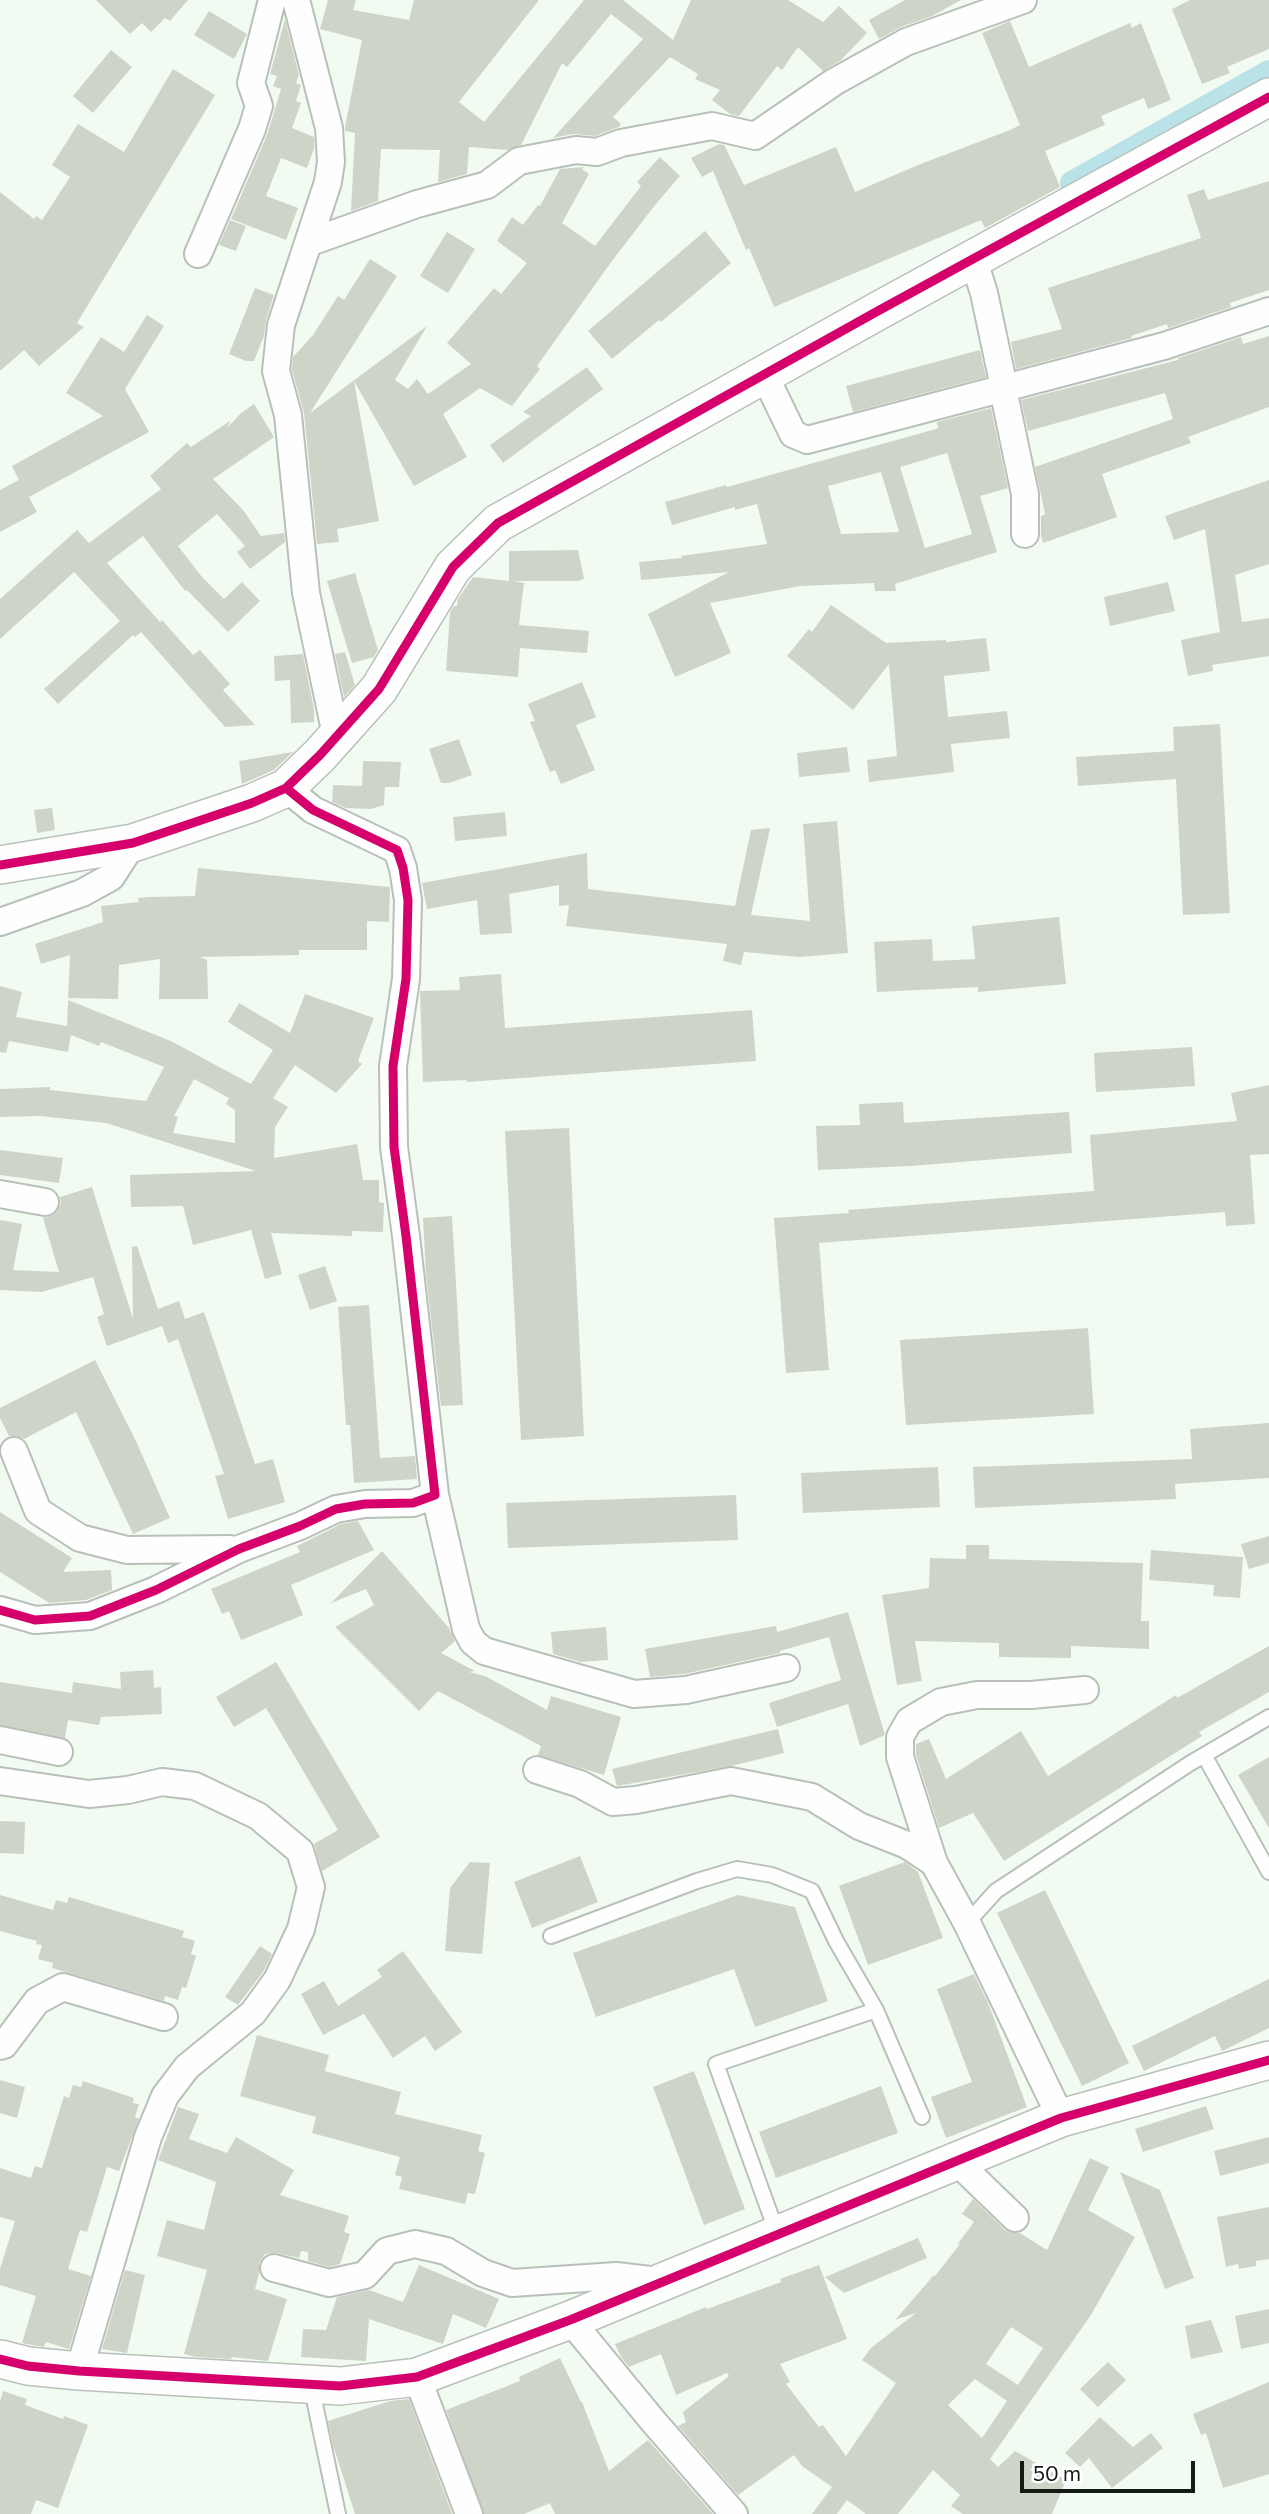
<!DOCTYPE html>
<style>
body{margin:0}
#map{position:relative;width:1269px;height:2514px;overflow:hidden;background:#f2fbf2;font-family:Commissioner,sans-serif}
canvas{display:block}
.scale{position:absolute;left:1020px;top:2461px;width:175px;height:32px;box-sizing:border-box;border:4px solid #141a14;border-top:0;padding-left:9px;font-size:21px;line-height:24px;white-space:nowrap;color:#141a14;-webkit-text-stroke:5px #fff;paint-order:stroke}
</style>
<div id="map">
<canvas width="1269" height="2514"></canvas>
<div class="scale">50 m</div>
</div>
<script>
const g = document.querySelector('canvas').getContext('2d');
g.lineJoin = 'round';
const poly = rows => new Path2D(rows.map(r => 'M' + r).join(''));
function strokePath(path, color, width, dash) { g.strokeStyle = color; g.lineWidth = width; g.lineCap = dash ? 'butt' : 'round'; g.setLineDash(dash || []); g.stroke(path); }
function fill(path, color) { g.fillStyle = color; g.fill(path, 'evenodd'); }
const canal = poly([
 [1072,183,1269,72]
]);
const building = poly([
 [96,0,188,0,170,21,165,18,151,32,142,23,130,34],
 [328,0,356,0,353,10,409,20,414,0,539,0,459,102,484,122,584,0,623,0,673,40,691,0,788,0,823,22,839,6,867,33,841,60,823,71,798,47,782,70,777,66,739,116,730,114,712,100,720,90,695,79,698,74,670,57,613,117,621,124,619,127,595,136,573,134,553,138,643,39,611,14,567,67,562,63,521,145,508,150,469,147,467,174,438,182,440,150,381,149,378,201,351,211,355,133,345,131,345,127,362,40,320,29],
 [905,0,961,0,932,16,901,27,879,39,869,20],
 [1190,0,1269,0,1269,49,1227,67,1230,73,1202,84,1172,9],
 [209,11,247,34,234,59,194,35],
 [285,19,299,75,296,83,301,85,296,101,301,103,292,128,314,137,314,149,307,168,281,158,266,196,298,208,286,240,231,219,267,135,281,89,273,86,277,76,270,74],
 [1010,21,1029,67,1130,23,1132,28,1141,23,1171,100,1148,109,1144,98,1101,116,1105,125,1045,151,1060,187,985,228,981,220,774,307,749,248,746,250,713,171,702,177,691,158,719,144,724,145,744,185,836,147,855,192,918,165,1010,130,1020,125,982,33],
 [111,50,132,67,93,113,73,96],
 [173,69,215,95,77,323,84,327,39,366,24,350,0,371,0,192,34,219,36,216,42,220,70,177,52,165,78,124,124,152],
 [660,157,680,176,655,205,612,261,537,366,540,369,512,406,480,388,443,414,467,457,414,486,354,381,379,521,337,529,339,542,317,544,304,413,292,370,293,357,313,335,338,296,344,300,370,259,397,276,310,413,427,326,395,380,408,389,417,379,428,394,471,364,447,343,494,288,501,294,527,263,497,241,512,217,523,225,538,205,540,206,560,169,584,167,582,169,589,174,562,223,595,246,641,186,637,182],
 [1269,181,1269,290,1230,303,1231,307,1168,328,1167,324,1131,336,1132,338,1016,369,1011,342,1062,329,1048,288,1201,238,1187,195,1204,189,1208,200],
 [230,220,246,226,236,251,219,245],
 [705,231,731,263,661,322,659,320,612,359,588,331],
 [447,232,475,249,448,293,420,276],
 [255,288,274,295,266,320,264,336,254,361,246,361,229,354],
 [147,315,164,326,125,389,149,432,29,497,37,512,0,532,0,490,19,480,12,466,103,416,66,393,101,337,124,352],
 [1269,336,1269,407,1188,437,1191,443,1102,474,1117,517,1043,543,1041,535,1041,516,1045,514,1035,467,1173,419,1165,393,1028,431,1021,400,1178,360,1178,358,1241,337,1243,344],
 [980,350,986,377,853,412,846,386],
 [587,367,603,389,503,463,490,445,531,416,523,412],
 [254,404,274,437,213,479,243,510,261,536,284,533,285,542,250,569,237,552,245,546,217,514,178,546,202,577,224,599,242,582,260,601,228,632,187,590,185,591,143,536,107,563,160,622,162,620,193,655,200,650,230,684,223,690,255,725,225,727,141,632,135,637,133,635,58,704,44,689,120,621,74,572,0,639,0,599,77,530,89,543,161,489,150,476,187,443,191,447,230,421,227,428,241,413],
 [991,408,1008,488,980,496,997,552,895,584,896,591,875,591,874,583,800,586,710,603,731,653,675,677,648,614,729,572,641,580,639,562,682,558,681,556,767,544,757,504,735,510,735,507,672,525,665,502,726,485,727,487,936,429,938,428,937,422],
 [947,453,972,534,925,548,900,467],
 [881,472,899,532,841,534,828,486],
 [1269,480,1269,564,1235,575,1242,622,1269,618,1269,656,1212,665,1213,671,1188,676,1181,640,1220,632,1205,529,1174,540,1165,516],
 [578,550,584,579,578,581,513,581,524,583,519,625,589,631,587,653,520,648,518,677,446,671,450,612,454,606,457,606,458,599,473,577,509,581,509,551],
 [355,573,378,650,374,657,352,663,327,581],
 [1168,582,1175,611,1110,626,1104,597],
 [831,605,886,643,946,640,946,642,986,638,990,671,944,676,948,717,1007,711,1010,738,951,744,954,772,869,782,867,760,897,756,889,664,853,710,787,656,809,629,812,632],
 [345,652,355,685,344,697,335,654],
 [303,654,314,709,314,722,291,723,290,680,275,681,274,656],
 [582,682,596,717,576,725,595,770,561,784,555,770,550,772,530,722,535,721,528,704],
 [1220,724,1230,913,1183,915,1176,779,1078,786,1076,757,1174,751,1173,727],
 [459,739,472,775,449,783,441,783,429,749],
 [847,747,850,772,799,777,797,753],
 [293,752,274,770,242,784,239,761],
 [363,761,401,762,399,787,385,787,384,805,371,809,346,808,332,802,333,785,362,786],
 [52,808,55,830,37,833,34,810],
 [505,812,507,836,455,841,453,817],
 [837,821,848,953,799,957,744,952,741,965,723,961,727,944,566,926,569,905,559,906,559,885,509,894,512,933,480,935,477,900,427,909,422,883,587,853,588,889,735,906,751,830,770,828,751,915,810,921,803,824],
 [198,868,390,887,389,922,367,921,367,950,299,950,299,955,200,957,207,960,208,999,159,999,160,959,119,965,118,999,68,998,70,955,41,964,35,944,103,922,101,906,139,902,138,898,149,897,195,896],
 [1059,917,1066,984,978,992,978,987,877,992,874,942,932,939,933,961,975,959,972,926],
 [501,974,505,1028,752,1010,756,1061,467,1082,466,1080,423,1082,420,991,460,990,459,977],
 [0,986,22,992,16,1017,67,1026,68,1000,171,1041,251,1084,273,1050,228,1022,239,1003,290,1033,305,994,374,1018,358,1061,362,1064,336,1093,295,1065,273,1098,288,1107,275,1127,274,1158,357,1144,363,1180,379,1180,379,1202,384,1203,383,1232,352,1231,352,1236,271,1233,282,1274,265,1279,251,1230,193,1245,183,1206,131,1207,130,1175,256,1171,106,1123,40,1116,0,1117,0,1089,50,1087,50,1090,146,1101,164,1067,101,1042,99,1046,71,1035,68,1052,9,1041,6,1053,0,1052],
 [194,1079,229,1098,226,1104,235,1110,235,1143,173,1133,178,1117,174,1116],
 [1192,1047,1195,1086,1096,1092,1094,1053],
 [1269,1085,1269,1154,1250,1155,1255,1224,1226,1226,1225,1212,819,1243,829,1370,786,1373,774,1218,849,1213,848,1210,1094,1191,1090,1135,1237,1121,1231,1093],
 [903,1102,904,1123,1069,1112,1072,1153,911,1166,818,1170,816,1126,860,1125,859,1104],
 [569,1128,584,1436,521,1440,505,1131],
 [0,1150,63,1158,59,1183,0,1175],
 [92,1187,133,1319,132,1247,137,1246,158,1309,179,1301,185,1319,204,1312,255,1464,273,1459,285,1502,228,1519,215,1476,224,1474,178,1339,168,1343,162,1326,107,1346,97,1317,104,1314,93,1277,42,1292,0,1290,0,1220,22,1224,13,1270,59,1272,43,1218,51,1216,57,1212,61,1204,60,1197],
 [452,1216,463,1405,441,1406,426,1275,423,1218],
 [325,1266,337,1301,310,1310,298,1275],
 [369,1305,380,1458,415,1456,417,1479,354,1483,350,1425,346,1425,338,1307],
 [1088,1328,1094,1414,906,1425,900,1340],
 [95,1360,135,1439,170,1518,133,1534,76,1412,24,1439,17,1436,9,1436,0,1418,0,1408],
 [1269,1423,1269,1478,1175,1484,1176,1499,975,1508,973,1467,1192,1459,1190,1429],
 [938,1467,940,1507,803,1513,801,1473],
 [736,1495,738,1540,508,1548,506,1503],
 [0,1512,72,1558,63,1572,111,1570,112,1590,86,1600,49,1603,0,1572],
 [358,1521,374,1550,291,1585,303,1615,241,1640,229,1611,222,1614,211,1589,300,1552,297,1546,341,1524],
 [1269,1536,1269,1563,1249,1569,1241,1544],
 [966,1545,989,1545,989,1559,1143,1563,1141,1621,1149,1621,1149,1649,1071,1646,1071,1658,999,1657,999,1643,915,1641,922,1681,897,1685,882,1595,929,1588,930,1558,966,1559],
 [1151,1550,1243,1557,1240,1598,1213,1596,1214,1585,1149,1580],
 [382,1551,449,1628,455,1641,441,1653,475,1671,469,1672,485,1676,547,1710,551,1696,621,1717,604,1775,538,1755,541,1746,438,1691,419,1711,335,1627,374,1605,366,1589,331,1603],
 [848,1612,885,1735,860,1746,848,1704,777,1727,769,1703,841,1680,829,1637,780,1651,780,1653,684,1674,650,1677,645,1649,776,1626,777,1632],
 [606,1627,608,1660,581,1662,553,1654,551,1632],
 [1269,1646,1269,1692,1199,1732,1202,1736,1004,1861,973,1813,939,1828,916,1755,916,1744,929,1739,946,1779,1021,1731,1048,1776,1176,1695,1177,1698],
 [276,1662,380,1837,322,1871,314,1844,338,1830,266,1708,234,1727,216,1697],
 [153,1670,154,1688,161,1687,162,1714,101,1717,99,1725,68,1720,65,1738,0,1725,0,1682,72,1693,73,1682,121,1689,120,1672],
 [778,1729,784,1753,731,1766,617,1786,612,1769],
 [1269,1757,1269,1828,1238,1775],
 [0,1821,25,1822,24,1854,0,1853],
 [580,1856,598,1902,532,1928,514,1882],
 [470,1862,490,1863,482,1954,445,1951,450,1888],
 [905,1862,918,1872,943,1938,868,1965,839,1886],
 [1045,1890,1129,2063,1082,2086,997,1913],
 [0,1895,53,1910,56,1900,67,1903,69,1897,184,1931,182,1937,195,1941,191,1954,196,1956,186,1988,182,1987,178,2000,165,1996,164,2001,52,1968,53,1963,38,1959,42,1945,36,1944,37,1941,0,1931],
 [738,1895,795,1907,828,2001,755,2027,734,1969,596,2017,573,1953],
 [260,1946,272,1954,263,1972,238,2005,225,1997],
 [403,1951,462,2032,435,2051,425,2036,393,2058,364,2014,323,2035,301,1994,324,1981,338,2006,382,1977,377,1970],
 [974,1974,988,2003,1027,2107,946,2138,931,2097,972,2082,937,1989],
 [1269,1979,1269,2028,1222,2051,1215,2036,1144,2071,1132,2046],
 [257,2035,329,2055,325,2071,401,2092,395,2114,482,2135,478,2151,485,2153,475,2194,468,2193,465,2204,399,2189,402,2177,395,2175,400,2157,312,2133,316,2117,240,2096],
 [694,2071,745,2209,704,2225,653,2087],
 [0,2080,25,2087,17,2118,0,2113],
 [83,2081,134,2098,133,2103,139,2104,135,2117,139,2119,119,2171,107,2167,87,2232,80,2230,68,2269,91,2276,69,2349,46,2342,44,2347,32,2345,22,2343,36,2296,0,2285,0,2269,15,2221,0,2217,0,2168,31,2178,35,2166,42,2168,64,2096,69,2098,73,2085,81,2087],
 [881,2086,898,2133,776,2178,759,2132],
 [1206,2106,1214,2129,1143,2152,1135,2129],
 [178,2107,199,2114,189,2139,227,2153,236,2137,294,2170,280,2195,349,2216,344,2232,350,2234,340,2264,329,2267,308,2261,308,2252,301,2251,299,2258,277,2253,265,2254,259,2263,259,2273,255,2289,287,2299,268,2361,232,2357,231,2359,196,2357,184,2354,207,2270,157,2256,167,2220,204,2230,216,2182,158,2160],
 [1269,2137,1269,2163,1220,2176,1214,2151],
 [1090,2158,1109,2167,1088,2210,1135,2237,1091,2315,990,2459,998,2467,1015,2451,1066,2480,1052,2514,963,2514,951,2506,960,2495,933,2470,898,2514,866,2514,847,2500,837,2514,812,2514,832,2487,802,2466,794,2455,738,2495,678,2426,686,2422,683,2412,729,2376,727,2373,676,2395,661,2354,629,2367,621,2357,615,2344,706,2307,707,2309,781,2282,780,2279,819,2265,847,2339,780,2364,790,2382,786,2384,819,2427,823,2425,846,2456,896,2383,862,2360,871,2348,916,2313,895,2320,934,2275,935,2276,960,2244,957,2245,974,2222,962,2214,973,2199,1005,2230,1012,2233,1020,2233,1047,2250],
 [1011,2327,1043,2348,1018,2385,986,2364],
 [975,2379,1007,2401,982,2438,948,2405],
 [1120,2172,1160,2190,1194,2278,1165,2289],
 [1269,2207,1269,2259,1256,2261,1256,2266,1239,2269,1238,2264,1226,2267,1217,2217],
 [918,2238,927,2258,844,2293,825,2277],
 [419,2265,499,2299,486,2328,453,2314,443,2344,369,2319,366,2361,301,2357,303,2329,326,2330,337,2297,369,2290,403,2302],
 [125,2270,145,2275,127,2353,102,2349],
 [1269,2309,1269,2343,1241,2349,1235,2316],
 [1211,2320,1223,2352,1191,2359,1185,2326],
 [560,2358,581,2402,582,2402,609,2471,648,2440,713,2514,555,2514,550,2503,524,2514,484,2514,446,2410,520,2381,519,2377],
 [1108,2362,1126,2380,1098,2407,1080,2389],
 [1269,2382,1269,2474,1223,2488,1206,2433,1201,2435,1193,2414],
 [3,2391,27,2399,25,2405,63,2419,64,2416,88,2425,58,2508,36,2500,31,2514,0,2514,0,2402],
 [409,2399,452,2514,355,2514,333,2445,328,2421,390,2401],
 [1100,2417,1133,2447,1151,2433,1163,2448,1112,2488,1089,2458,1080,2467,1065,2453]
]);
const lane = poly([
 [1204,1755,1269,1872],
 [967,1923,996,1891,1189,1764,1269,1717],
 [551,1936,697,1881,737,1869,772,1875,812,1891,836,1941,876,2010,922,2117],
 [777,2233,716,2064,876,2010],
 [314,2386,315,2404,338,2514]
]);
const street = poly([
 [296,0,329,128,331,162,328,182,281,325,276,371,288,415,306,593,336,735],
 [308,243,417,204,487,185,519,161,576,150,597,152,621,143,712,126,755,136,834,82,906,42,1023,0],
 [198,254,252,129,259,106,251,83,272,0],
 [973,258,984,293,1001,373,1003,389,1025,494,1025,534],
 [764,374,793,434,807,440,1164,346,1269,311],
 [0,922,82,893,111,877,133,843],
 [0,1194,45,1202],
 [14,1451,38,1511,80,1538,127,1550,230,1549],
 [435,1495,466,1629,473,1642,484,1651,634,1694,686,1690,786,1668],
 [0,1610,35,1620,90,1616,156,1590,239,1549,300,1526,336,1509,365,1504,413,1503,435,1495,406,1236,394,1147,393,1066,406,979,408,900,403,868,397,850,313,810,286,788],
 [0,1740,59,1752],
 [537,1770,580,1784,613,1802,636,1800,731,1781,812,1797,859,1826,907,1845,934,1863],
 [0,1781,89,1794,128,1790,162,1782,195,1786,258,1816,300,1851,311,1887,301,1929,277,1980,253,2013,187,2067,165,2096,148,2137,79,2371],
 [0,2046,4,2045,37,2001,63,1987,164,2017],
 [1061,2118,967,1923,934,1863,900,1757,900,1737,909,1721,941,1702,977,1695,1031,1695,1085,1690],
 [956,2161,1015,2218],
 [274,2268,329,2283,365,2275,387,2251,415,2244,446,2251,483,2273,512,2283,616,2276,659,2281],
 [570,2320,653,2421,734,2514],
 [417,2377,469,2514]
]);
const secondary = poly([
 [0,865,133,843,252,803,286,788,320,755,379,689,453,567,498,523,876,312,1269,97],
 [0,2359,28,2366,79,2371,340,2386,417,2377,570,2320,1061,2118,1269,2060]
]);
const cycleway = poly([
 [0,865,133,843,252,803,286,788,320,755,379,689,453,567,498,523,876,312,1269,97],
 [0,1610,35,1620,90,1616,156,1590,239,1549,300,1526,336,1509,365,1504,413,1503,435,1495,406,1236,394,1147,393,1066,406,979,408,900,403,868,397,850,313,810,286,788],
 [0,2359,28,2366,79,2371,340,2386,417,2377,570,2320,1061,2118,1269,2060]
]);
strokePath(canal, '#bae2e9', 24);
fill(building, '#cfd4c8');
strokePath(lane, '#b9c0b9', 18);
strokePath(street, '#b9c0b9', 30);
strokePath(secondary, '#b9c0b9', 40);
strokePath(lane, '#fdfefd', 14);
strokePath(street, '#fdfefd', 26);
strokePath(secondary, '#fdfefd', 37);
strokePath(cycleway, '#d6006c', 9);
</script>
